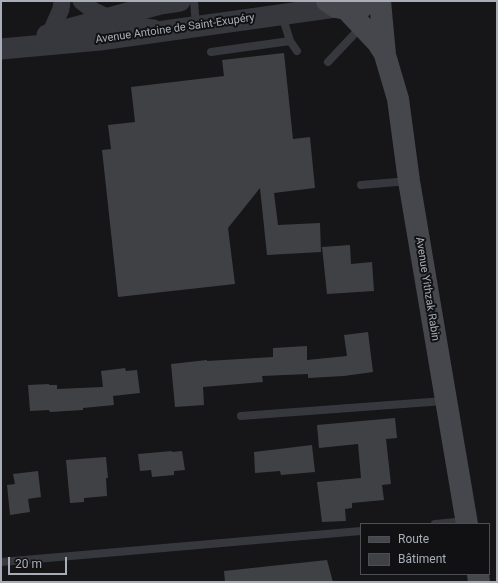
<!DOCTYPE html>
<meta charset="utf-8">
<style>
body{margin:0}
#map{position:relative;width:498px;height:583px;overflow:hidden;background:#161618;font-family:Roboto,sans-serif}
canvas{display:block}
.frame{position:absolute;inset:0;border:2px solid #a8adb8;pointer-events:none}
.legend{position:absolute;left:360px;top:523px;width:130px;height:52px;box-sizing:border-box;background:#111113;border:1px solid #4d4f55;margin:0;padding:5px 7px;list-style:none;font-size:12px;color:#a8adb8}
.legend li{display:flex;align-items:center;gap:8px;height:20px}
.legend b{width:20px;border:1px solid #4d4f55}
.scale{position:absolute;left:8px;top:557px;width:59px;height:18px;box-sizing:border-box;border:2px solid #a8adb8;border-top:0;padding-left:5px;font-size:12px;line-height:14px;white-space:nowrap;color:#a8adb8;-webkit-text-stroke:3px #111113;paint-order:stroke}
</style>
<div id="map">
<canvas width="498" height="583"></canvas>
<div class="frame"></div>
<ul class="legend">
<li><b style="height:5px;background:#45474d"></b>Route</li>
<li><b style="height:11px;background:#404145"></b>Bâtiment</li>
</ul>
<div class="scale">20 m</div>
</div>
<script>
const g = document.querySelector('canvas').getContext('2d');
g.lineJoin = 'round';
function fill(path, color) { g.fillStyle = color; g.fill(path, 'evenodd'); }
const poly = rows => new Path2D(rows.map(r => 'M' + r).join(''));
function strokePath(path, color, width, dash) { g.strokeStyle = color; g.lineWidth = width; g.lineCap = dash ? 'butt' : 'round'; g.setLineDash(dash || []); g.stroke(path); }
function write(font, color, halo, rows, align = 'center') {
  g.font = font + ' Roboto,sans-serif'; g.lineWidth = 4; g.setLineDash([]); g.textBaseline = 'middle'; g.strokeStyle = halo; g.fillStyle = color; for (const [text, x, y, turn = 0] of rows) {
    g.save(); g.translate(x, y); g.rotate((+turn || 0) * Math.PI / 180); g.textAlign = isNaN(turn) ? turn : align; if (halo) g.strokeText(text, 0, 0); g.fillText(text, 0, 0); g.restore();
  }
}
const building = poly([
 [284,53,293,139,310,137,315,188,274,193,278,225,320,223,321,252,267,255,260,188,228,228,235,284,118,297,102,150,111,149,108,125,135,122,131,87,224,76,222,60],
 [350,245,351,264,372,262,374,291,327,294,322,247],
 [368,332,373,372,344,376,308,378,308,374,262,376,263,382,203,387,204,405,175,407,171,364,207,360,207,361,273,357,273,348,307,346,307,360,347,356,344,335],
 [125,368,126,371,137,370,140,393,113,396,114,405,83,408,83,410,50,412,49,410,30,411,28,385,49,384,49,385,57,385,57,389,103,387,101,371],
 [395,418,397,438,386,439,391,484,382,485,384,500,352,503,352,508,345,509,346,521,322,522,317,482,361,478,358,444,319,448,317,425],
 [312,445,315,472,281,475,280,471,255,473,254,452],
 [172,451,172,452,182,451,185,470,174,471,174,475,152,477,151,470,140,471,138,454],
 [106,457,108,478,106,478,107,496,84,498,84,502,70,503,66,460],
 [38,471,41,497,28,499,30,512,10,515,7,485,15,484,13,474],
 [327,560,333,582,225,582,224,571]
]);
const service = poly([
 [194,1,196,26],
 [290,41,297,51],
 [211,52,290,41,282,15],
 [328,62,361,27],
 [361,185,409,181],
 [241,416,444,401],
 [435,524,466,521],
 [1,562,361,531]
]);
const minor = poly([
 [81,1,94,11,109,18,136,26,154,28],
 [50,34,61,9,62,1]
]);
const tertiary = poly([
 [47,35,160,4,180,1],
 [1,49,100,40,336,7]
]);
const secondary = poly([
 [327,1,336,7,346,9,361,8],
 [380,1,385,55,398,99,409,181,467,524],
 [346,9,378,43,385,54],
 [478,574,479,582]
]);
const streetNames = [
 ["Avenue Antoine de Saint-Exupéry",175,29,-8],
 ["Avenue Yithzak Rabin",427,289,81]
];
fill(building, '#404145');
strokePath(service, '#37383d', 8);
strokePath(minor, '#37383d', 17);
strokePath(tertiary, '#37383d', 21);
strokePath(secondary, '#45474d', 22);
write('11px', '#a8adb8', '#111113', streetNames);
</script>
